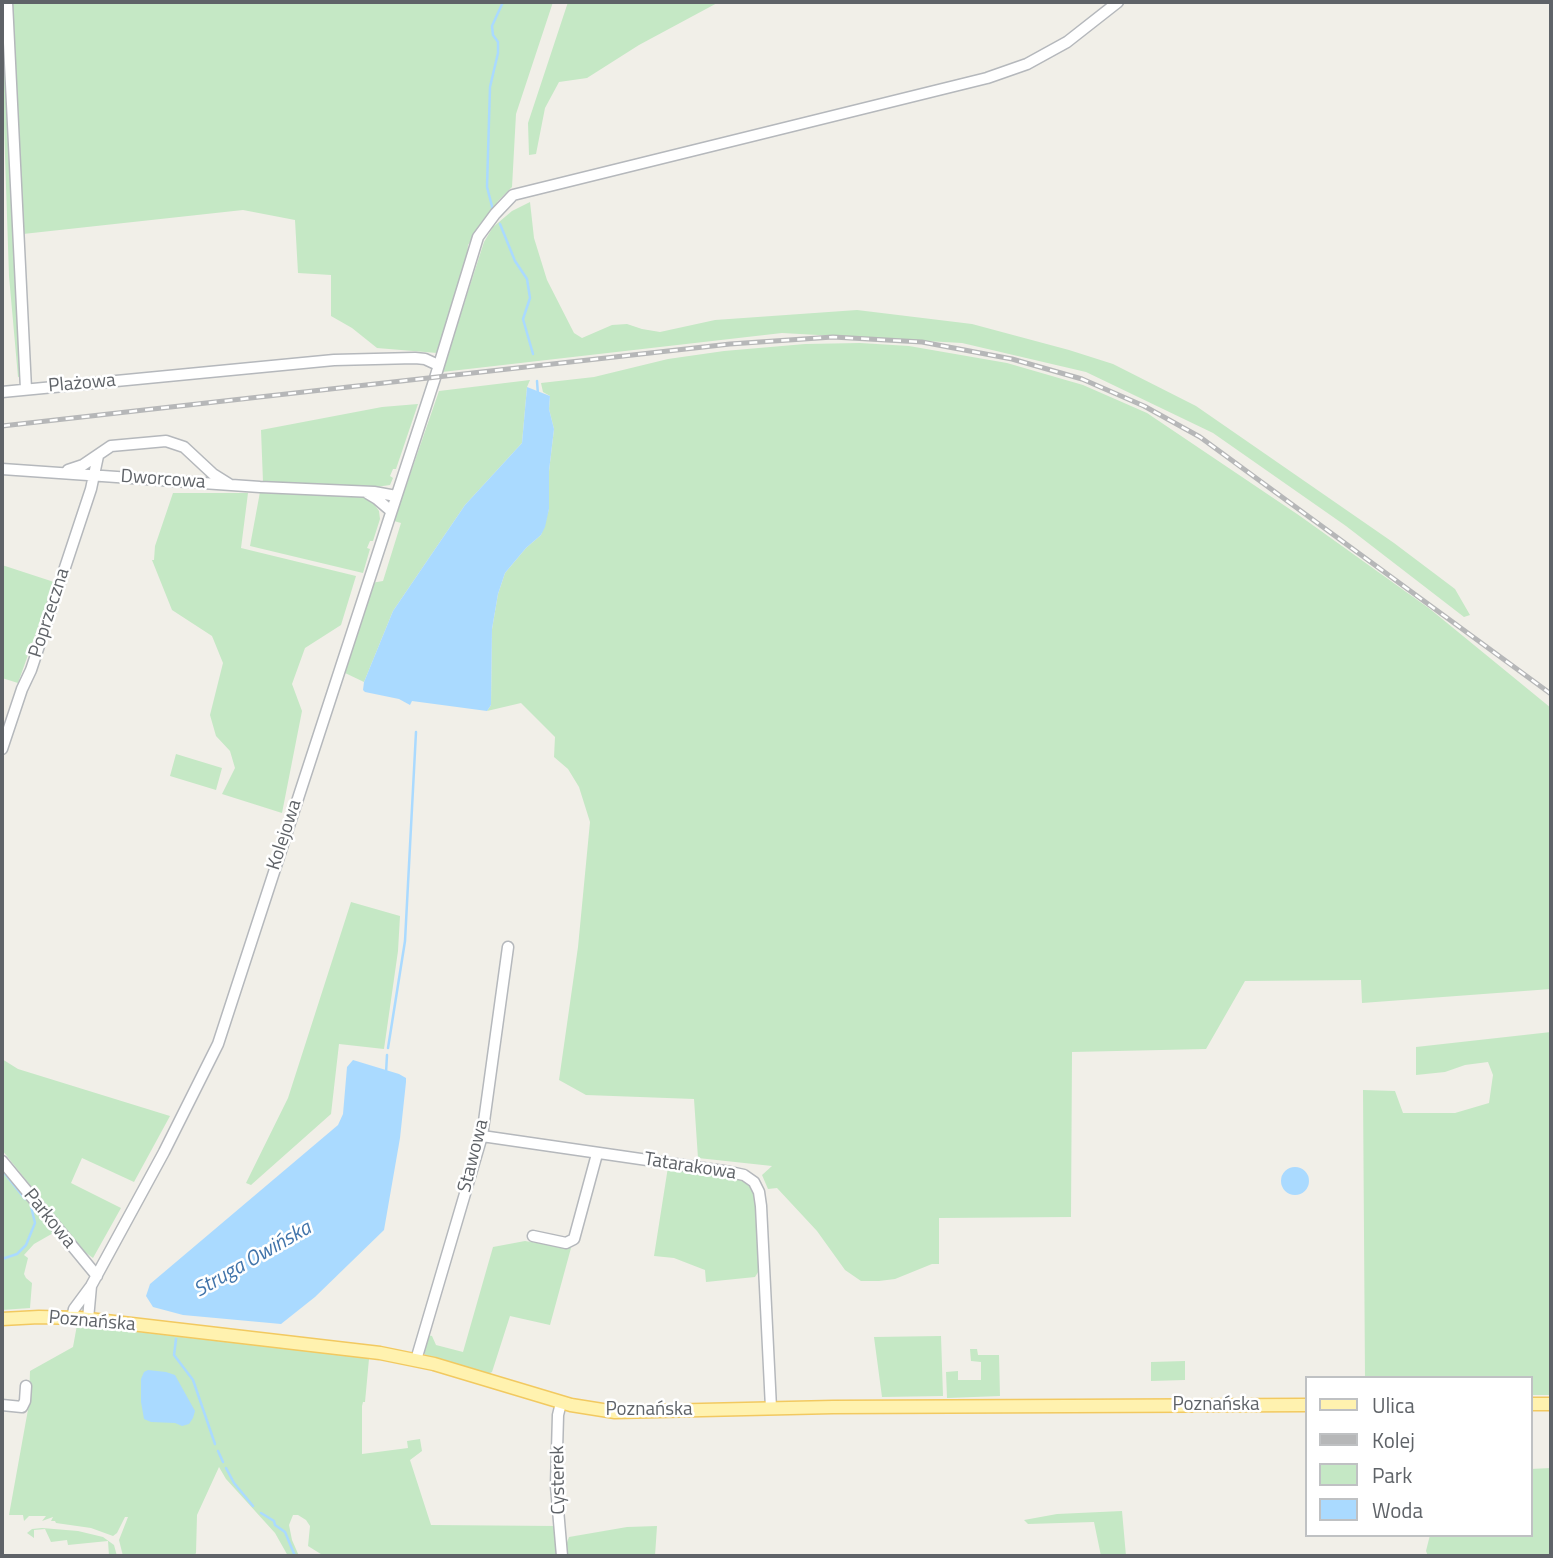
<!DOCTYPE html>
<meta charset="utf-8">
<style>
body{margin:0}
#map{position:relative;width:1553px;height:1558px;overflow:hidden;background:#f1efe8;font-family:"Titillium Web",sans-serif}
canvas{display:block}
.frame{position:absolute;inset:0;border:4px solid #5f6368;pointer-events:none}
.legend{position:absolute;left:1305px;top:1376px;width:228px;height:161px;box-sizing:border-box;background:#fff;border:2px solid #bfc1c3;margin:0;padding:9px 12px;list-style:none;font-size:21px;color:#5f6368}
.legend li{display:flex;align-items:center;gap:14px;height:35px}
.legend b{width:35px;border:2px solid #bfc1c3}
</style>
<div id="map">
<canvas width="1553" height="1558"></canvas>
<div class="frame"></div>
<ul class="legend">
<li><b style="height:9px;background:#fff2af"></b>Ulica</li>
<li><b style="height:9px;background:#b6b7b8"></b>Kolej</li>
<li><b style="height:19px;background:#c5e8c5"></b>Park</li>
<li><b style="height:19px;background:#aadaff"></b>Woda</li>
</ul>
</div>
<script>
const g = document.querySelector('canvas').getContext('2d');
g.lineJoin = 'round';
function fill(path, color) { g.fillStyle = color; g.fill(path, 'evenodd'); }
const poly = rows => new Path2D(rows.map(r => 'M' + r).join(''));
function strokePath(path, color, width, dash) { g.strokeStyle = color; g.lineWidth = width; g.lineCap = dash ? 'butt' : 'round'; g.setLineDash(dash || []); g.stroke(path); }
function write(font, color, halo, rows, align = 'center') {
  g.font = font + ' "Titillium Web",sans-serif'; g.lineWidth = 5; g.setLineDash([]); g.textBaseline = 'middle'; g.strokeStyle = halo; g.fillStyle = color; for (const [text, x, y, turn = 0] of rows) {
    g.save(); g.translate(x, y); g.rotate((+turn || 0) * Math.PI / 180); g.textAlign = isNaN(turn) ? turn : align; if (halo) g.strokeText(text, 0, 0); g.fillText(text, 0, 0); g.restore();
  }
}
const green = poly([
 [2,2,553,2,516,114,512,187,498,201,468,245,467,259,437,353,377,348,352,328,331,316,331,275,298,273,295,220,243,210,23,234,31,375,18,377,9,276,4,126,2,126],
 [568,2,719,2,639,45,587,78,559,82,545,108,536,154,529,155,528,123],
 [530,202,534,238,547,280,574,333,582,338,612,325,627,324,642,329,660,332,715,320,857,310,972,324,1069,350,1113,364,1196,406,1394,543,1455,589,1470,615,1464,617,1346,526,1213,433,1086,372,962,343,782,333,442,372,484,242,493,227,512,211],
 [860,343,909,346,1007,363,1083,385,1147,413,1300,516,1430,609,1551,708,1551,989,1362,1003,1361,980,1245,981,1206,1049,1072,1052,1071,1217,939,1218,939,1264,932,1264,895,1279,879,1281,861,1281,845,1270,817,1231,777,1188,768,1189,762,1175,772,1166,698,1158,694,1099,586,1095,559,1080,578,947,590,822,579,787,568,769,554,757,555,737,521,703,487,711,491,705,492,629,498,594,505,573,526,548,541,535,549,509,549,471,554,429,549,409,550,396,543,392,541,383,594,377,668,359,724,351,805,344],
 [530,380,527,387,522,443,465,505,393,611,364,682,343,672,371,583,383,581,401,523,394,521,439,391],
 [418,404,396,469,393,469,390,476,393,478,390,485,376,487,263,482,261,430,382,407],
 [260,492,365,497,372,501,379,511,380,519,373,541,370,541,367,548,370,549,363,573,250,546],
 [173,493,248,493,241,548,356,576,341,625,305,648,292,684,302,711,282,813,222,794,235,768,230,751,216,736,210,715,223,663,212,636,172,610,152,560,154,560,155,546],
 [2,565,54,582,18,683,2,678],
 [176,754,222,768,216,790,170,776],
 [351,902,400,916,398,951,384,1049,339,1044,331,1114,251,1185,246,1183,288,1098],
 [1551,1032,1551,1395,1530,1395,1530,1378,1365,1378,1363,1090,1395,1091,1403,1113,1455,1113,1489,1103,1493,1075,1488,1062,1465,1065,1445,1072,1416,1075,1416,1047],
 [2,1059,18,1069,170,1116,134,1182,82,1158,71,1183,121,1208,93,1258,82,1250,2,1150],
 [2,1167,55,1232,34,1244,24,1255,28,1258,24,1274,26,1278,32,1283,30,1308,2,1310],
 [668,1167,746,1180,753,1186,757,1199,760,1269,755,1277,706,1282,705,1270,674,1258,654,1256],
 [525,1241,571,1248,550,1325,510,1316,492,1372,486,1375,427,1358,422,1349,428,1335,432,1336,436,1345,463,1352,493,1247],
 [77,1325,366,1358,369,1359,365,1402,363,1402,362,1406,362,1454,408,1448,407,1441,420,1439,422,1451,410,1460,431,1525,556,1526,559,1556,324,1556,308,1546,310,1526,306,1520,298,1515,293,1515,289,1525,292,1540,299,1556,288,1556,275,1533,226,1479,219,1467,197,1515,196,1553,194,1556,123,1556,119,1540,128,1517,125,1517,117,1533,113,1536,91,1528,56,1523,55,1521,51,1521,53,1517,42,1521,46,1516,29,1516,24,1521,23,1515,9,1515,29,1404,30,1371,73,1347],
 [941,1336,943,1396,882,1397,874,1337],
 [970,1349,977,1349,978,1355,999,1355,1000,1396,947,1398,946,1372,958,1371,958,1380,981,1380,981,1362,971,1361],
 [1185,1361,1185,1380,1151,1381,1151,1362],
 [1551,1468,1551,1556,1428,1556,1426,1551,1430,1535,1530,1535,1530,1469],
 [1122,1511,1126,1556,1101,1556,1094,1522,1028,1524,1024,1520,1057,1514],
 [657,1526,655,1556,565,1556,566,1545,569,1537,627,1527],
 [42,1528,78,1531,103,1537,114,1545,117,1556,109,1556,108,1541,68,1545,67,1540,51,1542,45,1529,34,1530,34,1538,27,1533,32,1529]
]);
const water = poly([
 [527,387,550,396,549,409,554,429,549,471,549,509,545,527,541,535,526,548,505,573,498,594,492,629,491,705,487,711,412,701,410,705,399,699,365,692,363,690,364,682,393,611,465,505,522,443],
 [353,1060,399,1074,406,1078,406,1082,400,1138,384,1230,315,1297,281,1324,183,1315,153,1307,146,1296,150,1284,338,1125,343,1114,347,1067],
 '1281 1181a14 14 0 1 1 28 0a14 14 0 1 1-28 0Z',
 [148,1370,166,1372,175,1375,195,1411,193,1418,189,1424,182,1426,175,1423,151,1422,144,1419,141,1402,141,1379,144,1372]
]);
const stream = poly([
 [493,210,487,187,490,87,498,53,498,42,493,35,492,26,503,2],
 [500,224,515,261,527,279,530,298,523,319,533,354],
 [537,381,538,395],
 [388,1048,405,941,416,732],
 [386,1073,387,1055],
 [2,1170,25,1199],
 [2,1259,17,1254,26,1245,35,1223,31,1206],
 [176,1339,174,1355,193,1380,215,1444],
 [218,1451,223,1462],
 [226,1468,234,1483,253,1506],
 [261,1513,274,1521,275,1525,285,1532,295,1556]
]);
const minor = poly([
 [7,2,26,389],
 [2,392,334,360,415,358,425,359,438,365],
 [2,469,260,487,374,492,396,496],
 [68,470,83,465,111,446,166,441,184,447,213,474,229,484],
 [367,493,377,499,391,511],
 [2,749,22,689,31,670,91,489,98,456],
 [482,1136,730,1172,744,1175,754,1182,759,1192,761,1206,771,1408],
 [2,1161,97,1276],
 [533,1236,566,1243,574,1239,597,1154],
 [72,1318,74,1309,91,1286,164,1152,218,1044,435,378,478,237,495,214,513,195,987,78,1027,64,1067,42,1118,2],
 [88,1319,91,1286],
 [416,1360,482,1136,508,947],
 [561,1403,558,1415,556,1486,562,1556],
 [2,1405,22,1407,25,1401,26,1386]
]);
const major = poly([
 [2,1319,39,1317,80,1318,380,1353,434,1364,571,1405,615,1412,833,1407,1306,1405],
 [1530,1404,1551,1404]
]);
const rail = poly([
 [2,426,730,344,833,337,922,342,1012,359,1082,379,1144,406,1200,437,1551,694]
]);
const streetNames = [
 ["Plażowa",82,384,-5],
 ["Dworcowa",163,480,4],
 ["Poprzeczna",50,613,-72],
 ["Kolejowa",285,835,-72],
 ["Stawowa",474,1156,-76],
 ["Tatarakowa",690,1167,9],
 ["Parkowa",49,1219,51],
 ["Poznańska",92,1322,5],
 ["Poznańska",1216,1405],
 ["Poznańska",649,1410],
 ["Cysterek",559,1480,-91]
];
const waterNames = [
 ["Struga Owińska",253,1260,-30]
];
fill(green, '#c5e8c5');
fill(water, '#aadaff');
strokePath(stream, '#aadaff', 2.5);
strokePath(minor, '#b5b8bc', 13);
strokePath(major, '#f2c960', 15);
strokePath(minor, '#fff', 10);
strokePath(major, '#fff2af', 12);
strokePath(rail, '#b6b7b8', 5);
strokePath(rail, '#fff', 2.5, [8]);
write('19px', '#5f6368', '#fff', streetNames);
write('italic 21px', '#4174aa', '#fff', waterNames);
</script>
